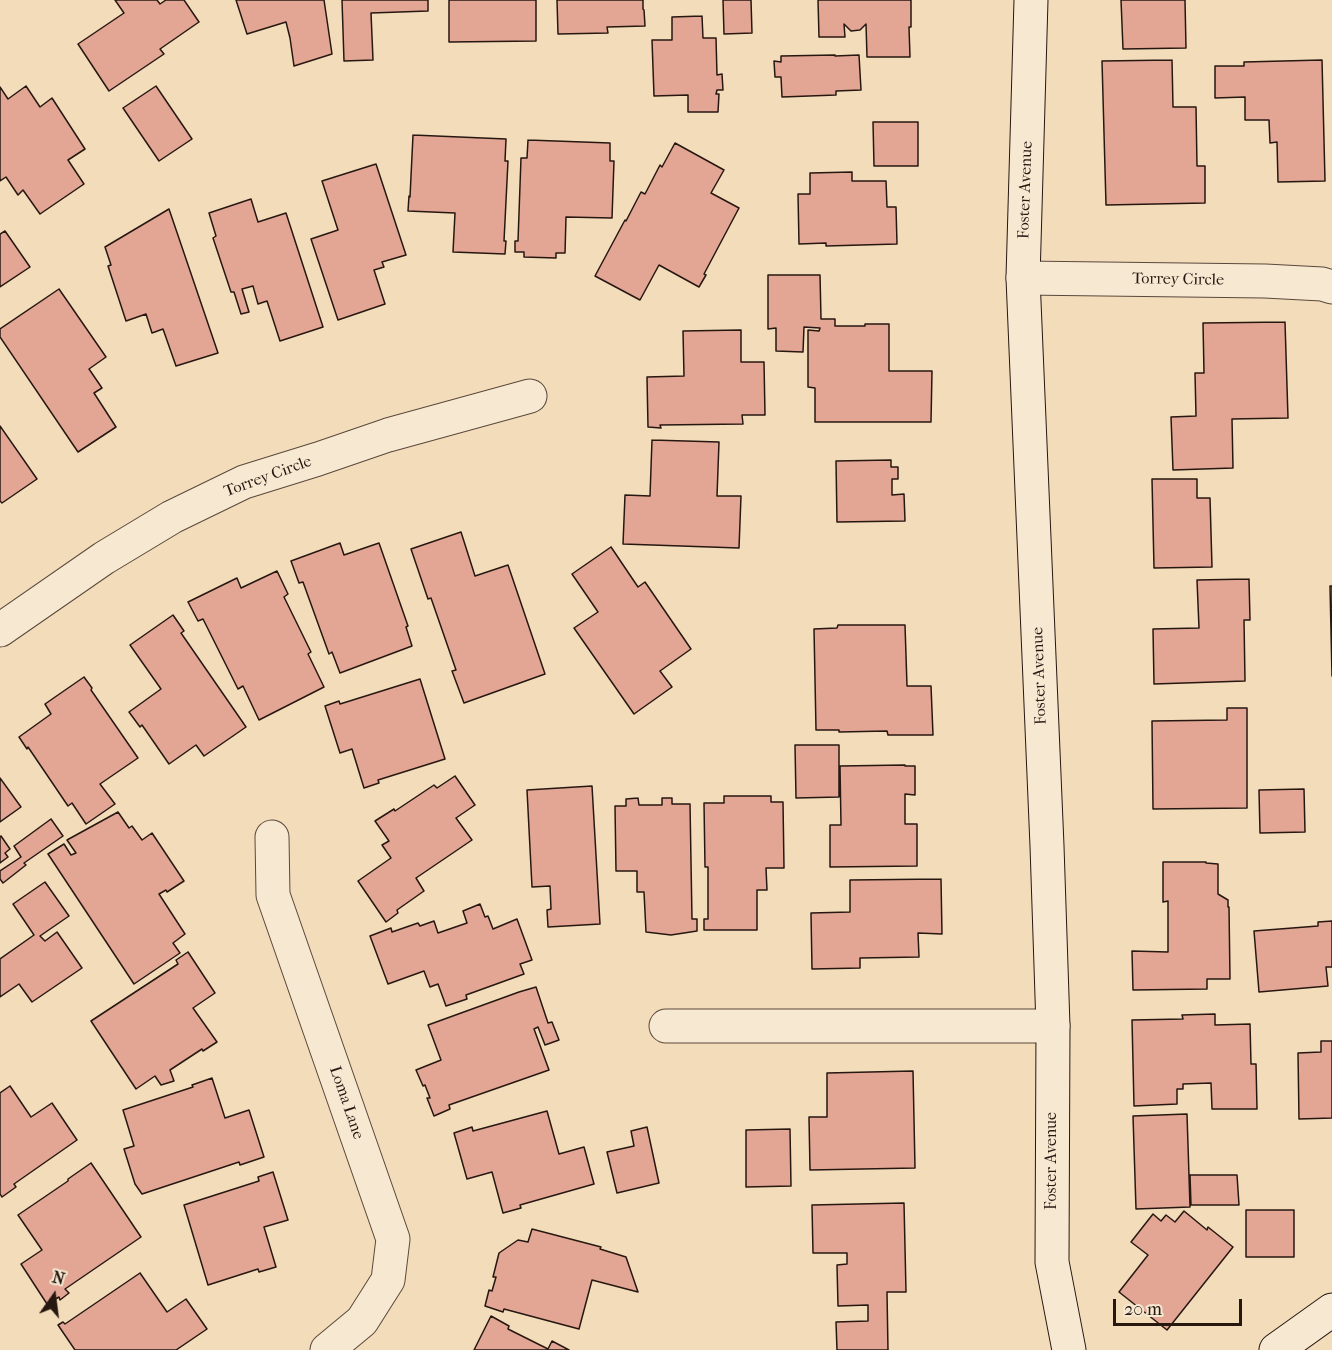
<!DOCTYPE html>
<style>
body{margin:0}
#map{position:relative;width:1332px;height:1350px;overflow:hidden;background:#f2dcba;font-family:"IM FELL French Canon",serif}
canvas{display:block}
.north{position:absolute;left:24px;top:1266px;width:60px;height:60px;-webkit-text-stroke:4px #f7e8d2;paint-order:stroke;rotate:14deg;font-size:16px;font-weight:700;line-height:24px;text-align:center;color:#271711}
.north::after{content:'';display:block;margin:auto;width:21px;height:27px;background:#271711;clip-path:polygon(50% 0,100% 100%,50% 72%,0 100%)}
.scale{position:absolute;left:1113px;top:1299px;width:129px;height:27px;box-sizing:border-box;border:3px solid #271711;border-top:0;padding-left:8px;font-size:18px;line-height:21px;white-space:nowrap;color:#271711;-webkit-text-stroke:4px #f7e8d2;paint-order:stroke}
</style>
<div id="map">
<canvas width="1332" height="1350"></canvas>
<div class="north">N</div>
<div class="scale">20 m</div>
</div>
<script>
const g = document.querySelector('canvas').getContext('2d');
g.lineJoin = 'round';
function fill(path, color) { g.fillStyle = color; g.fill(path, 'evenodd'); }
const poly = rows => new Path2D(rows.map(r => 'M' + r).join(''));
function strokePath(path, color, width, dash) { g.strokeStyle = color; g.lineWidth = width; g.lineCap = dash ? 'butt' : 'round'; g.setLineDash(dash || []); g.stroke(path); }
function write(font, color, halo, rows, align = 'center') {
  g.font = font + ' "IM FELL French Canon",serif'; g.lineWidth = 4.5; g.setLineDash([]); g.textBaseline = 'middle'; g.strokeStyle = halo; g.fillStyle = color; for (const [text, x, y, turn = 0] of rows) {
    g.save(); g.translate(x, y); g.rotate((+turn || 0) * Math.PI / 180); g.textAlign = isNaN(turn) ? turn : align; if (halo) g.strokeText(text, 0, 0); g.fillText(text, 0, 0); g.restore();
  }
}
const building = poly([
 [115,0,157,0,160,4,166,0,184,0,199,22,160,49,164,54,109,91,78,44,124,13,115,0],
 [236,0,324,0,332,54,294,66,290,38,286,22,247,34,236,0],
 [342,0,428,0,428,11,371,13,373,60,344,61,342,0],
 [449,0,536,0,536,41,449,42,449,0],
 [557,0,643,0,643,9,644,10,645,26,607,27,608,33,558,34,557,0],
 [723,0,751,0,752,33,724,34,723,0],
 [818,0,911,0,911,27,909,27,910,57,867,57,866,24,860,30,851,31,844,24,845,37,819,37,818,0],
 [1121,0,1185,0,1186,48,1123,49,1121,0],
 [702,16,703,38,716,38,717,75,722,74,723,90,717,90,716,94,719,94,718,112,688,112,688,95,654,96,652,40,672,40,672,17,702,16],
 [835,55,835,56,859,55,861,90,836,91,836,95,782,97,781,77,775,77,774,61,781,62,781,56,835,55],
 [1172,60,1173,107,1196,107,1197,166,1205,166,1205,203,1106,205,1102,61,1172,60],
 [1322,60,1325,181,1278,182,1277,142,1270,143,1269,120,1245,120,1245,97,1215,98,1215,66,1244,66,1244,62,1322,60],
 [26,86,40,107,52,98,85,149,68,160,84,184,40,214,23,190,18,195,6,177,0,181,0,87,8,99,26,86],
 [156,86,192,139,159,161,123,108,156,86],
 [873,122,918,122,918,166,874,166,873,122],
 [413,135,506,139,505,161,508,161,504,241,506,241,505,254,453,252,455,213,408,211,409,196,410,197,413,135],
 [528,140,610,143,610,161,614,161,612,218,566,217,565,253,556,253,556,258,524,257,524,252,515,252,515,241,518,241,521,158,527,158,528,140],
 [675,143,724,170,711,193,739,208,704,274,706,275,699,287,659,265,640,300,595,276,625,220,626,221,641,192,645,194,660,165,662,167,675,143],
 [376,164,406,255,382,262,384,267,374,270,385,304,338,320,311,239,338,230,322,181,376,164],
 [852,172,852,181,886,181,887,207,896,207,897,244,826,246,826,243,799,244,798,194,810,194,810,173,852,172],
 [251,199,258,222,286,213,323,327,280,341,267,301,258,304,253,286,242,289,249,312,241,314,234,292,231,292,213,238,216,236,209,213,251,199],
 [169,209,218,353,176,366,163,329,152,333,146,314,126,321,108,266,111,265,105,247,169,209],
 [5,231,30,267,0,287,0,234,5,231],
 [768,275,820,275,821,319,835,319,835,326,865,326,865,324,889,324,889,371,932,371,931,422,815,422,815,388,808,387,808,330,819,331,820,328,804,327,803,352,776,351,776,328,768,329,768,275],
 [59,289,106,357,89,369,102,388,94,393,116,427,78,452,0,337,0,329,59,289],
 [1285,322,1288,418,1232,419,1233,468,1173,470,1171,417,1196,416,1195,373,1204,373,1203,323,1285,322],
 [741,330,741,362,764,362,765,415,742,415,743,424,660,425,661,428,648,427,647,377,684,376,683,331,741,330],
 [0,426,37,479,2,503,0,501,0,426],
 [652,440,719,442,717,496,741,496,739,548,623,544,625,495,650,496,652,440],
 [891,460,891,467,898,467,898,479,892,479,892,495,904,494,905,521,837,522,836,461,891,460],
 [1152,479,1197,479,1197,498,1210,498,1212,567,1154,568,1152,479],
 [461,532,475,576,508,565,545,674,464,703,452,671,456,670,431,598,428,599,411,549,461,532],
 [340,543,344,555,379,543,408,626,406,627,412,646,340,673,332,652,329,654,303,582,299,583,291,561,340,543],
 [611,547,638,587,645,582,691,649,660,671,672,687,634,714,574,628,598,612,572,574,611,547],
 [277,571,288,594,284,597,311,652,308,654,324,687,259,720,243,686,238,689,203,619,198,621,188,602,237,578,241,588,277,571],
 [1249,579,1250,620,1244,620,1245,681,1154,684,1153,629,1199,628,1197,580,1249,579],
 [1330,586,1332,586,1332,676,1330,586],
 [173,615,184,631,181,633,246,727,204,756,196,745,169,764,142,725,140,727,129,712,161,689,130,645,173,615],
 [838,625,905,625,907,686,931,686,933,735,888,735,887,731,839,732,839,730,816,730,814,629,837,628,838,625],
 [84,677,92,688,91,690,138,758,100,784,115,804,86,824,72,803,68,806,28,747,27,749,19,737,51,714,45,704,84,677],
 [420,679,445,759,378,780,379,783,364,788,352,749,340,753,325,706,339,701,340,704,420,679],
 [1227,708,1247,708,1247,808,1153,809,1152,721,1227,720,1227,708],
 [795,745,839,745,839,797,796,798,795,745],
 [905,765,905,766,915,766,915,795,905,794,905,824,917,824,917,866,830,867,830,825,841,825,840,766,905,765],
 [455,776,475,805,456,818,472,840,416,878,424,891,397,910,398,913,386,922,358,881,391,858,382,845,389,841,375,821,394,809,395,811,434,785,437,788,455,776],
 [0,778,21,807,0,822,0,778],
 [592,786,600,924,548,927,547,910,551,909,550,886,532,887,527,790,592,786],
 [1304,789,1305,832,1260,833,1259,790,1304,789],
 [724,796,771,796,771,802,783,802,784,868,766,868,767,890,757,890,757,930,704,930,704,919,708,919,708,867,705,867,704,803,724,803,724,796],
 [638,798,639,805,662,805,662,798,672,798,672,804,690,804,692,919,697,919,697,931,671,935,646,932,644,892,637,892,637,871,616,871,615,806,626,806,626,799,638,798],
 [118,812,129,828,132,826,142,840,152,833,184,881,167,892,166,890,159,894,185,934,173,943,180,953,134,984,48,854,64,844,71,855,76,853,67,840,118,812],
 [51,819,63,836,24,863,26,865,3,883,0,879,0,871,21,857,14,846,51,819],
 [1,836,10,849,5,853,8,857,0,863,0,837,1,836],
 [1163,862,1206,862,1206,863,1218,864,1218,894,1228,900,1228,907,1229,907,1230,979,1207,979,1207,989,1133,990,1132,951,1168,952,1168,901,1163,902,1163,862],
 [941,879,942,934,918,933,919,957,860,958,860,968,812,969,811,913,850,912,850,880,941,879],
 [45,882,69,916,40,936,45,941,57,932,82,968,32,1002,19,984,0,997,0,959,34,935,13,904,45,882],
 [480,904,485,917,488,916,493,929,517,919,532,960,520,964,524,974,466,995,467,999,446,1006,438,984,430,987,424,971,388,984,370,936,391,928,392,932,418,923,420,926,434,921,438,933,467,923,463,911,480,904],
 [1332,921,1332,967,1326,967,1328,986,1259,992,1254,931,1318,926,1318,922,1332,921],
 [188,952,215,993,193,1008,217,1042,203,1051,202,1049,170,1070,174,1081,161,1085,155,1076,136,1089,91,1021,178,964,176,960,188,952],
 [536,987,548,1023,552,1022,559,1040,545,1045,538,1027,534,1029,549,1070,449,1105,450,1109,434,1116,427,1098,430,1098,425,1085,423,1086,416,1070,441,1060,428,1025,519,992,536,987],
 [1215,1014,1215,1025,1250,1024,1251,1064,1256,1064,1257,1109,1212,1109,1211,1083,1183,1084,1183,1089,1177,1089,1177,1104,1134,1106,1132,1020,1183,1019,1182,1015,1215,1014],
 [1321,1041,1332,1041,1332,1118,1299,1119,1298,1053,1321,1052,1321,1041],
 [913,1071,915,1168,810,1170,809,1117,827,1117,827,1073,913,1071],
 [212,1078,225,1118,249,1110,264,1157,240,1165,239,1162,142,1194,135,1184,124,1149,134,1146,123,1110,193,1087,192,1085,212,1078],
 [10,1086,31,1117,52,1103,77,1140,14,1184,16,1187,2,1197,0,1194,0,1093,10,1086],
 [547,1111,559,1154,584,1147,594,1184,520,1205,521,1208,503,1213,492,1172,467,1179,454,1133,472,1127,473,1131,547,1111],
 [1187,1114,1190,1207,1136,1209,1133,1116,1187,1114],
 [647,1127,659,1183,617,1193,607,1152,634,1146,631,1131,647,1127],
 [790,1129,791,1186,746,1187,746,1130,790,1129],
 [91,1163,141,1237,65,1289,69,1293,60,1300,59,1297,47,1304,21,1264,42,1250,18,1215,68,1181,68,1179,91,1163],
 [273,1172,288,1220,264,1227,276,1267,259,1272,258,1269,208,1285,184,1205,259,1181,258,1177,273,1172],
 [1190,1175,1237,1175,1239,1205,1191,1205,1190,1175],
 [904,1203,906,1292,887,1292,888,1350,837,1350,836,1322,868,1321,868,1305,838,1306,837,1265,847,1264,847,1253,813,1253,812,1205,904,1203],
 [1246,1210,1294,1210,1294,1257,1246,1257,1246,1210],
 [1184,1211,1207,1230,1208,1227,1233,1247,1167,1330,1119,1292,1148,1255,1131,1242,1153,1214,1161,1221,1166,1215,1175,1222,1184,1211],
 [532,1229,601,1247,600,1249,626,1257,638,1292,592,1280,579,1329,504,1309,503,1312,485,1306,489,1290,492,1291,496,1277,493,1277,499,1253,518,1240,528,1242,532,1229],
 [140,1273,167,1312,186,1299,207,1329,176,1350,75,1350,58,1325,63,1322,65,1324,140,1273],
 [491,1316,509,1326,508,1329,548,1349,552,1341,569,1350,474,1350,491,1316]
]);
const street = poly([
 [1023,278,1265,281,1322,284,1332,287],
 [0,630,104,558,172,517,244,482,318,459,388,435,530,396],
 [272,837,273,895,393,1239,388,1280,362,1321,327,1350],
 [666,1026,1053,1026]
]);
const secondary = poly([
 [1031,0,1023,278,1047,846,1053,1026,1052,1262,1069,1350],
 [1276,1350,1332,1310]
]);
const streetNames = [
 ["Foster Avenue",1026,190,-88],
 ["Torrey Circle",1178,280,1],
 ["Torrey Circle",268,477,-20],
 ["Foster Avenue",1040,676,-92],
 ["Loma Lane",346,1103,71],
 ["Foster Avenue",1052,1161,-90]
];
fill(building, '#e3a694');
strokePath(building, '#271711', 1.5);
strokePath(street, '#5a483b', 35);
strokePath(secondary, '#271711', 35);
strokePath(street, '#f7e8d2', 33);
strokePath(secondary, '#f7e8d2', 33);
write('16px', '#271711', '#f7e8d2', streetNames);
</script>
